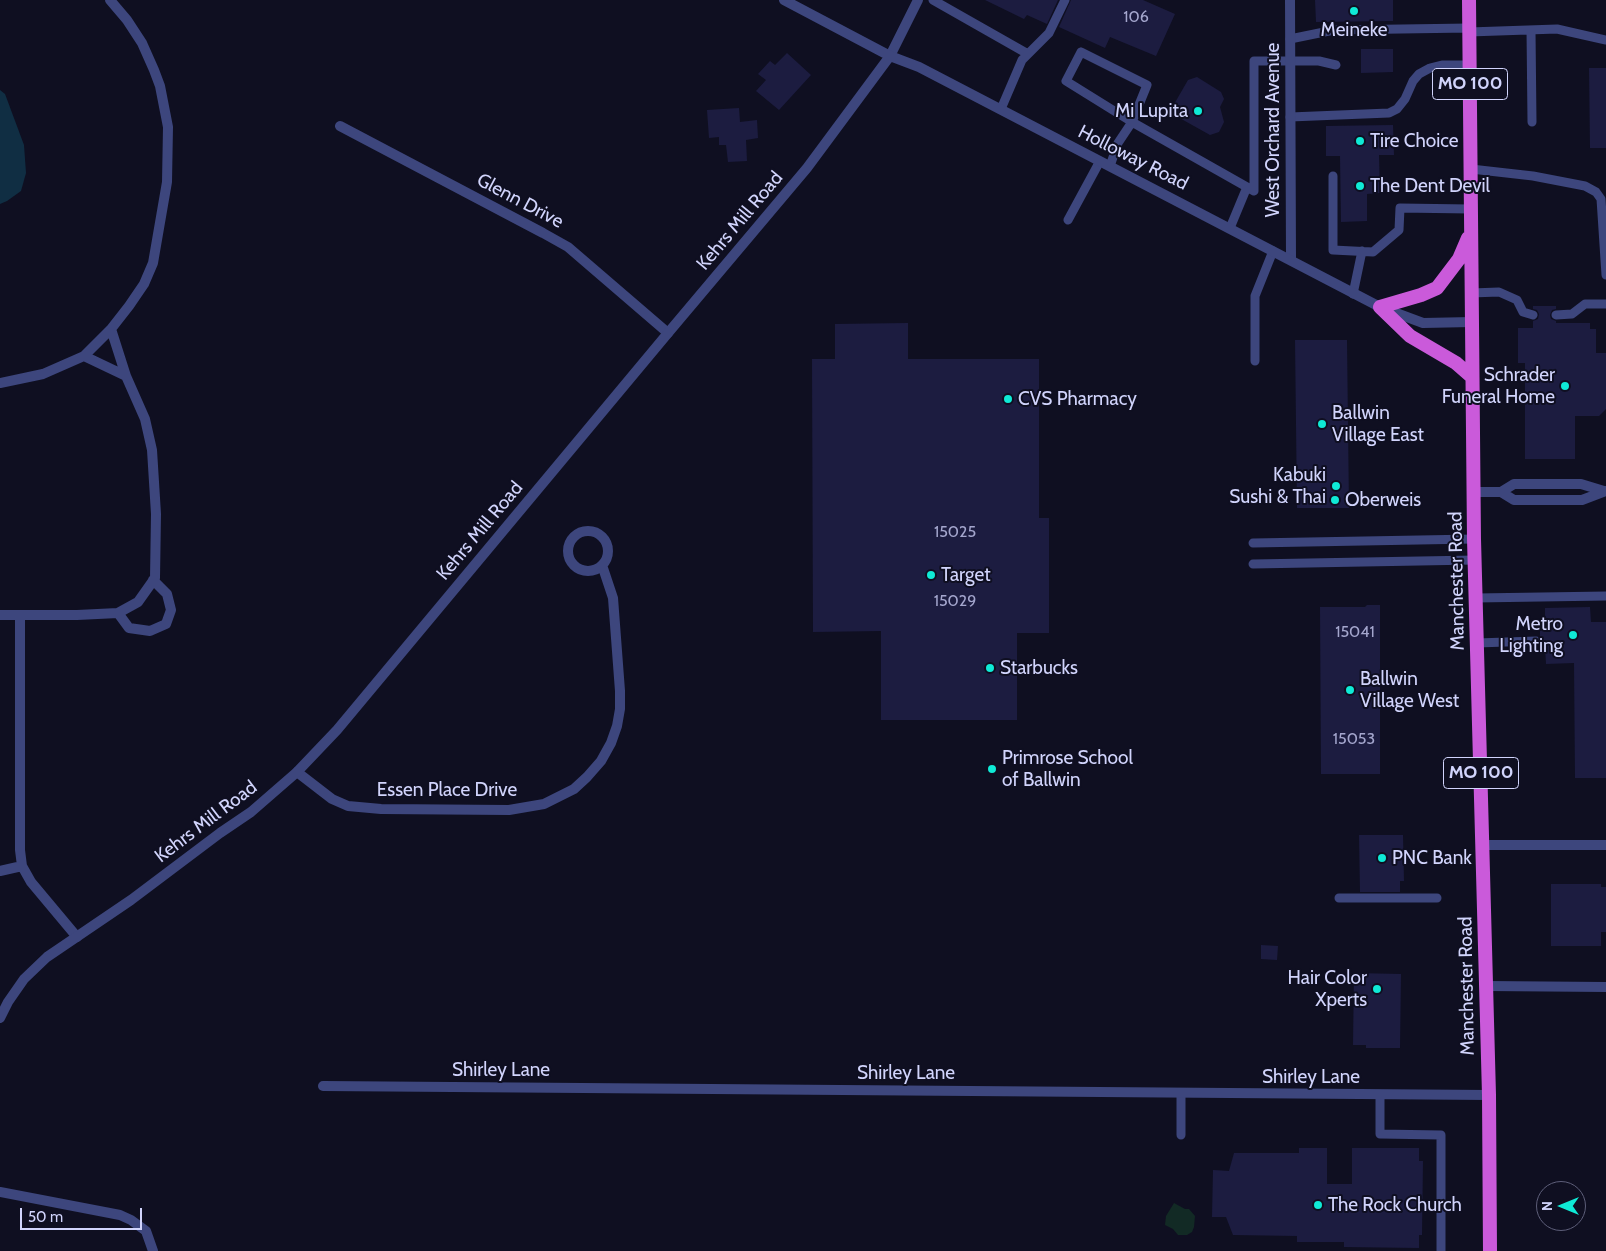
<!DOCTYPE html>
<style>
body{margin:0}
#map{position:relative;width:1606px;height:1251px;overflow:hidden;background:#0f0f21;font-family:Cabin,sans-serif}
canvas{display:block}
.north{position:absolute;left:1536px;top:1181px;width:50px;height:50px;box-sizing:border-box;background:#0f0f21;border:1px solid #5d5e79;border-radius:50%;rotate:270deg;font-size:14px;font-weight:700;line-height:20px;text-align:center;color:#d1d4fc}
.north::after{content:'';display:block;margin:auto;width:18px;height:22px;background:#0fead6;clip-path:polygon(50% 0,100% 100%,50% 72%,0 100%)}
.scale{position:absolute;left:20px;top:1208px;width:122px;height:22px;box-sizing:border-box;border:2px solid #d1d4fc;border-top:0;padding-left:6px;font-size:15px;line-height:18px;white-space:nowrap;color:#d1d4fc;-webkit-text-stroke:4px #0f0f21;paint-order:stroke}
</style>
<div id="map">
<canvas width="1606" height="1251"></canvas>
<div class="north">N</div>
<div class="scale">50 m</div>
</div>
<script>
const g = document.querySelector('canvas').getContext('2d');
g.lineJoin = 'round';
function fill(path, color) { g.fillStyle = color; g.fill(path, 'evenodd'); }
const poly = rows => new Path2D(rows.map(r => 'M' + r).join(''));
function strokePath(path, color, width, dash) { g.strokeStyle = color; g.lineWidth = width; g.lineCap = dash ? 'butt' : 'round'; g.setLineDash(dash || []); g.stroke(path); }
function write(font, color, halo, rows, align = 'center') {
  g.font = font + ' Cabin,sans-serif'; g.lineWidth = 4; g.setLineDash([]); g.textBaseline = 'middle'; g.strokeStyle = halo; g.fillStyle = color; for (const [text, x, y, turn = 0] of rows) {
    g.save(); g.translate(x, y); g.rotate((+turn || 0) * Math.PI / 180); g.textAlign = isNaN(turn) ? turn : align; if (halo) g.strokeText(text, 0, 0); g.fillText(text, 0, 0); g.restore();
  }
}
const green = poly([
 [1174,1203,1185,1209,1189,1209,1195,1216,1194,1227,1192,1232,1187,1235,1178,1235,1173,1229,1165,1225,1166,1216]
]);
const water = poly([
 [0,90,5,94,24,145,26,173,21,191,7,201,0,204]
]);
const building = poly([
 [985,0,1058,0,1047,24,1027,15,1024,19],
 [1071,0,1143,0,1175,14,1156,56,1110,37,1105,48,1059,27],
 [1315,0,1393,0,1393,21,1316,22],
 [1361,49,1393,49,1393,72,1361,73],
 [787,53,811,75,779,110,756,91,766,80,758,74,770,61,775,65],
 [1589,68,1606,68,1606,148,1590,148],
 [1197,77,1221,92,1224,99,1220,107,1224,122,1219,132,1210,135,1176,116,1173,106,1188,80],
 [739,108,740,122,757,120,758,138,746,140,747,161,728,162,726,145,719,145,719,137,709,138,707,110],
 [1393,125,1394,155,1379,155,1380,193,1367,194,1367,221,1341,222,1340,156,1326,156,1326,126],
 [1533,306,1556,306,1556,309,1552,310,1550,315,1551,319,1556,321,1556,323,1590,323,1590,329,1596,329,1596,353,1606,353,1606,409,1599,416,1575,416,1575,459,1525,459,1525,363,1518,363,1518,328,1533,328,1533,321,1538,319,1539,314,1537,310,1533,309],
 [908,323,908,359,1039,359,1039,518,1049,518,1049,633,1017,633,1017,720,881,720,881,631,813,632,812,359,835,359,835,324],
 [1295,340,1347,340,1349,508,1297,508],
 [1367,605,1380,605,1380,774,1321,774,1320,607,1365,607],
 [1590,607,1591,622,1606,622,1606,778,1575,778,1574,663,1546,664,1545,646,1540,646,1542,641,1540,636,1540,625,1545,625,1545,608],
 [1359,835,1403,835,1404,881,1400,881,1400,892,1360,892],
 [1551,884,1601,884,1601,887,1606,887,1606,932,1601,932,1601,946,1551,946],
 [1261,945,1278,946,1277,960,1261,959],
 [1354,973,1401,974,1400,1048,1366,1048,1366,1045,1353,1045],
 [1299,1148,1327,1148,1327,1184,1352,1184,1352,1148,1419,1148,1419,1161,1423,1161,1422,1235,1419,1235,1419,1248,1344,1247,1344,1242,1297,1242,1297,1236,1233,1235,1226,1217,1212,1217,1213,1170,1229,1171,1234,1153,1299,1153]
]);
const service = poly([
 [933,0,1028,54],
 [1531,30,1532,122],
 [1469,32,1557,29,1606,40],
 [1290,39,1334,30,1469,28],
 [1081,52,1147,85,1132,122,1066,81,1081,52],
 [1001,109,1022,60,1049,33,1065,0],
 [1290,117,1389,113,1397,109,1405,99,1413,81,1419,74,1430,68,1442,65,1470,65],
 [1110,166,1118,143,1132,122,1254,191,1254,61,1319,61,1336,65],
 [1471,169,1533,176,1585,186,1596,192,1601,199,1606,275],
 [1333,176,1333,250,1373,252,1399,230,1400,208,1470,209],
 [1068,220,1100,161],
 [1230,228,1247,187],
 [1471,293,1499,292,1517,300,1523,312,1533,315],
 [1353,294,1362,251],
 [1556,315,1572,314,1585,304,1606,304],
 [1255,361,1255,296,1273,251],
 [1253,543,1474,539],
 [1253,564,1475,560],
 [1476,598,1606,596],
 [1477,643,1536,641],
 [1339,898,1437,898],
 [1380,1095,1380,1134,1441,1135,1441,1251],
 [1181,1135,1181,1093]
]);
const minor = poly([
 [1290,0,1291,260],
 [890,56,918,0],
 [340,126,543,233,568,247,668,333],
 [84,356,126,376],
 [0,383,43,374,84,356,111,329],
 [1474,492,1501,492,1514,484,1581,484,1604,491],
 [1501,492,1514,500,1582,500,1606,491],
 '568 551a20 20 0 1 1 40 0a20 20 0 1 1-40 0Z',
 [118,613,129,628,150,631,166,624,171,610,167,594,153,580],
 [0,615,77,615,118,613,138,602,155,578,156,514,152,450,145,419,126,376,111,329,129,306,144,284,153,263,167,182,168,127,160,86,154,70,142,43,127,20,110,0],
 [20,616,20,850,22,866,31,882,77,937],
 [297,772,332,799,348,806,381,809,509,810,544,804,574,789,587,777,601,761,611,743,617,726,620,709,620,691,613,598,602,565],
 [1483,845,1606,845],
 [0,871,22,866],
 [1486,986,1606,987],
 [323,1086,1489,1095],
 [0,1192,120,1215,131,1220,146,1231,153,1251]
]);
const tertiary = poly([
 [784,0,890,56,919,67,1380,307,1423,323,1472,322],
 [0,1018,8,1002,24,979,47,957,131,900,220,833,251,812,297,772,337,730,668,333,807,168,890,56]
]);
const trunk = poly([
 [1469,0,1474,539,1489,1095,1490,1251],
 [1380,307,1421,295,1437,288,1459,259,1468,238],
 [1380,307,1410,336,1456,363,1472,377]
]);
const markers = [
 [1354,11,5,"#0fead6"],
 [1198,111,5,"#0fead6"],
 [1360,141,5,"#0fead6"],
 [1360,186,5,"#0fead6"],
 [1565,386,5,"#0fead6"],
 [1008,399,5,"#0fead6"],
 [1322,424,5,"#0fead6"],
 [1336,486,5,"#0fead6"],
 [1335,500,5,"#0fead6"],
 [931,575,5,"#0fead6"],
 [1573,635,5,"#0fead6"],
 [990,668,5,"#0fead6"],
 [1350,690,5,"#0fead6"],
 [992,769,5,"#0fead6"],
 [1382,858,5,"#0fead6"],
 [1377,989,5,"#0fead6"],
 [1318,1205,5,"#0fead6"]
];
const numberNames = [
 ["106",1136,17],
 ["15025",955,532],
 ["15029",955,601],
 ["15041",1355,632],
 ["15053",1354,739]
];
const shields = [
 [1470,84,75],
 [1481,773,75]
];
const shieldNames = [
 ["MO 100",1470,84],
 ["MO 100",1481,773]
];
const poiNames = [
 ["Meineke",1354,30,"center"],
 ["Mi Lupita",1188,111,"right"],
 ["Tire Choice",1370,141],
 ["The Dent Devil",1370,186],
 ["Schrader",1555,375,"right"],
 ["Funeral Home",1555,397,"right"],
 ["CVS Pharmacy",1018,399],
 ["Ballwin",1332,413],
 ["Village East",1332,435],
 ["Kabuki",1326,475,"right"],
 ["Sushi & Thai",1326,497,"right"],
 ["Oberweis",1345,500],
 ["Target",941,575],
 ["Metro",1563,624,"right"],
 ["Lighting",1563,646,"right"],
 ["Starbucks",1000,668],
 ["Ballwin",1360,679],
 ["Village West",1360,701],
 ["Primrose School",1002,758],
 ["of Ballwin",1002,780],
 ["PNC Bank",1392,858],
 ["Hair Color",1367,978,"right"],
 ["Xperts",1367,1000,"right"],
 ["The Rock Church",1328,1205]
];
const streetNames = [
 ["West Orchard Avenue",1273,130,-90],
 ["Holloway Road",1133,158,27],
 ["Glenn Drive",520,201,28],
 ["Kehrs Mill Road",740,221,-50],
 ["Kehrs Mill Road",480,531,-50],
 ["Manchester Road",1457,581,-91],
 ["Essen Place Drive",447,790],
 ["Kehrs Mill Road",206,822,-37],
 ["Manchester Road",1467,986,-91],
 ["Shirley Lane",501,1070],
 ["Shirley Lane",906,1073],
 ["Shirley Lane",1311,1077]
];
fill(green, '#122a25');
fill(water, '#102e43');
fill(building, '#1c1c40');
strokePath(service, '#3d467d', 9);
strokePath(minor, '#3d467d', 10);
strokePath(tertiary, '#3d467d', 10);
strokePath(trunk, '#ca5ada', 14);
for (const [x, y, r, color] of markers) { const dot = new Path2D(); dot.arc(x, y, r, 0, 2 * Math.PI); g.fillStyle = color; g.fill(dot); strokePath(dot, '#0f0f21', 2); }
write('16px', '#a4a6cd', null, numberNames);
for (const [x, y, w] of shields) { const box = new Path2D(); box.roundRect(x - w / 2, y - 15.5, w, 31, 4); g.fillStyle = '#0f0f21'; g.fill(box); strokePath(box, '#d1d4fc', 1); }
write('bold 18px', '#d1d4fc', null, shieldNames);
write('19px', '#d1d4fc', '#0f0f21', poiNames, 'left');
write('19px', '#d1d4fc', '#0f0f21', streetNames);
</script>
